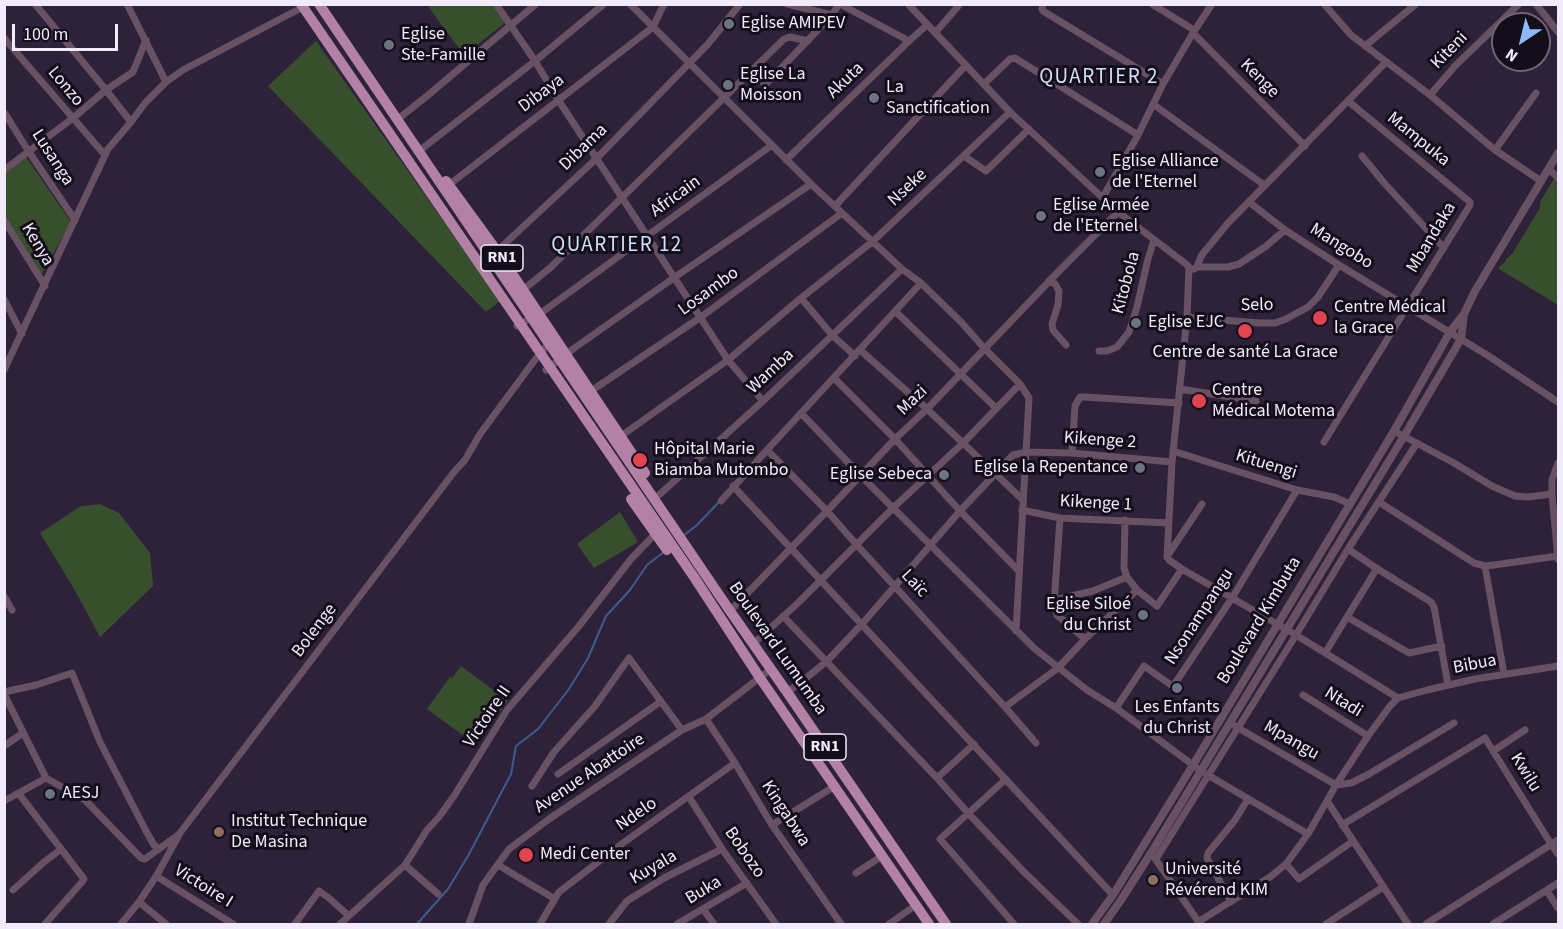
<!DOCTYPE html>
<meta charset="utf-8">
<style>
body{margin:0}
#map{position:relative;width:1563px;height:929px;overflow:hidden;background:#2d223a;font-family:"Source Sans 3",sans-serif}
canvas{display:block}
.frame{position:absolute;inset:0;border:6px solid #f2ebfb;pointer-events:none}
.north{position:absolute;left:1491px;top:12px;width:60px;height:60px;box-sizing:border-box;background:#130e19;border:2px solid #6c6673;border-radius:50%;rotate:215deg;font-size:16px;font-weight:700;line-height:24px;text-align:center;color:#f2ebfb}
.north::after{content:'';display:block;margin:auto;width:21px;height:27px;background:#8fb8fd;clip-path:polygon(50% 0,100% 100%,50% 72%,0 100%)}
.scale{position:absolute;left:12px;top:24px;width:106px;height:27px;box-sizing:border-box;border:3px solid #f2ebfb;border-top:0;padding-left:8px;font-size:18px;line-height:21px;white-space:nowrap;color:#f2ebfb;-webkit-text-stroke:4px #130e19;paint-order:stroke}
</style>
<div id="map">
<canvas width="1563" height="929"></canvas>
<div class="frame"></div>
<div class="north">N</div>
<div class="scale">100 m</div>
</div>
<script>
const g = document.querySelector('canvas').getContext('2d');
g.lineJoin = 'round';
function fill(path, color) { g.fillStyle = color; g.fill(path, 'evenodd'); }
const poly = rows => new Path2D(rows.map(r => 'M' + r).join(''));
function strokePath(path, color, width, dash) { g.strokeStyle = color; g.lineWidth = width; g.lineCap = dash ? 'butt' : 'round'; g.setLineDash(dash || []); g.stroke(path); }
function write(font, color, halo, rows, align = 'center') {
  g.font = font + ' "Source Sans 3",sans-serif'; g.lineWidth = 6; g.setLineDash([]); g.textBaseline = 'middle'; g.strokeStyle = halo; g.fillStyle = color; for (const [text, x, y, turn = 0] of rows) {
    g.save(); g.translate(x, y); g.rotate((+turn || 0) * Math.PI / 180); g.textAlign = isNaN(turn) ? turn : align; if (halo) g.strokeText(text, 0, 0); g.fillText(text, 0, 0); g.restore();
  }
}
const green = poly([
 [427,5,493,5,505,23,464,55],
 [316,41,500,301,486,312,268,86],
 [26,157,71,222,40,277,5,217,4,173],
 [1555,177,1558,180,1558,305,1499,269,1500,266,1505,262,1506,259,1512,254,1540,208,1540,202],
 [100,504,119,513,150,553,153,586,100,637,73,587,40,533,81,506],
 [620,512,638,542,594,568,577,544],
 [461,666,508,701,476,745,427,709,450,677,452,678]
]);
const stream = poly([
 [683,536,697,525,718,503],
 [417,924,448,889,468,856,511,774,516,746,538,729,569,689,588,658,606,616,630,590,647,565,665,551]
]);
const minor = poly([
 [127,4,166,82],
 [496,4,535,61,559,101,728,360,763,401],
 [630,4,811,184,902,269,921,283,961,322,985,349,1020,384,1029,398,1016,631],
 [787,4,832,15],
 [840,4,909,41],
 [908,4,1010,112,1118,212,1186,264,1189,267,1187,317,1172,462,1167,557],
 [1043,4,1042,9,1043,11,1163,84],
 [1152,4,1194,30],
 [1324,4,1351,35,1430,95,1495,150,1541,181],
 [1536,4,1558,32],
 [935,33,960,4],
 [1193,33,1305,146],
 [4,38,104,154],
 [1365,46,1416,4],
 [750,72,764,83,767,83,832,15,839,4],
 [984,84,1010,59,1015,58,1138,135],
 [1430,95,1455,66,1519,4],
 [1153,104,1264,185],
 [4,112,29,152,75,220],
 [398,119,427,96,536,4],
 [131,122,106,90,133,72,146,40],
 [1495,150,1536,93],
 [419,151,535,61,604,4],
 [964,156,986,171,1029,129],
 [1362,156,1385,184,1444,248],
 [786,160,909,41,927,25],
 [1549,169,1558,178],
 [4,170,73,118,106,90,35,4],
 [450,184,653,27,664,4],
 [1103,197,1138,135,1163,84,1193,33,1212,4],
 [1249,202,1285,230,1339,265,1487,355,1558,402],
 [835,206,966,65],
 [4,220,45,286],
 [497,251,597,158,708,44,740,4],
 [1197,267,1201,256,1228,223,1386,62],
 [1194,269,1197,267,1228,267,1239,264,1265,247,1285,230],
 [1049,281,1055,284,1059,291,1058,305,1052,324,1053,330,1066,345],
 [524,289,550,268,784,39,790,37,808,41],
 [801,298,832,335,855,356],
 [4,299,22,334],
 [896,312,996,408],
 [1187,317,1259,323,1275,323,1286,319,1308,307,1318,297,1339,265],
 [517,326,545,310,772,145],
 [860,350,927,409,1022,499],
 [1099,351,1107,351,1117,347,1129,332,1137,307,1148,259,1154,240],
 [4,370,108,149,131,122,145,103,166,82,183,70,303,7],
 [546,370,573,349,675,277,811,184],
 [834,378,895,439,960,511,1019,571],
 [1180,389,1256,401],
 [591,391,701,317,842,213],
 [801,413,860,475,1035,649,1087,690,1116,708,1201,771,1308,834],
 [1394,431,1454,463,1492,486,1515,496,1528,497,1552,494],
 [621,436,728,360,801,298,872,242,1010,112],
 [1324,442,1470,205,1470,202,1465,198,1348,101],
 [767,450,827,511,856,544,1005,707,1036,743],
 [1173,451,1297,490,1334,497,1350,504],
 [1072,453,1075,406,1080,397,1085,397,1179,403],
 [1558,463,1552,480,1552,494,1558,559],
 [733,486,1113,895],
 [659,495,763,401,902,269],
 [721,501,767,450,921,283],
 [1379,502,1474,563,1485,566,1494,565,1558,556],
 [1022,510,1060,518,1169,523],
 [1060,518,1054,604,1057,615,1085,639],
 [1125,520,1124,568,1127,577,1137,590,1157,606,1182,569],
 [1348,549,1376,568,1431,602,1434,607,1448,685],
 [1168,555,1202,504],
 [1167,557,1169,560,1182,569,1296,635,1398,698],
 [1485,566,1504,674],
 [4,596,12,610],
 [1054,600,1093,591,1127,577],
 [730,611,827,511,895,439,927,409,1060,270,1118,212],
 [783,616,937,778,968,813,1024,872,1078,924],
 [1347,617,1409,653,1442,646],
 [753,644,799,602,893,508,963,443,1020,384],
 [1325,653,1377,568],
 [4,692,36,685,72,673,100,742,146,831,154,845,159,849],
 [787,692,800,683,827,661,862,624,960,511,1013,455,1026,452,1072,453,1172,462],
 [4,694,46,778,85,800,141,858,145,859,178,835],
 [1303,695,1368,736],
 [1005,707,1058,668,1085,639,1137,590],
 [1116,708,1144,666,1171,685,1174,685,1232,598,1297,490],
 [706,719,735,763,772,825,841,924],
 [1235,726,1336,785,1351,783,1369,774,1454,723],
 [4,746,23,733],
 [1493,751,1525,730],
 [558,774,660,702],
 [937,778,974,744],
 [1006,779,940,839,1014,924],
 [532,786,554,752,595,706,629,658,682,730],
 [19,794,84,879,82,882,45,924],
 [689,797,722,849,776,924],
 [4,801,46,778],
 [1327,801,1408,924],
 [772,825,835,786],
 [1342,825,1485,738,1551,844,1558,854],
 [1154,857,1200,924],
 [1156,859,1296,635,1348,549,1417,443],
 [1286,864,1299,879,1353,841],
 [405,865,438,894],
 [498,865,555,899],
 [856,873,882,856],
 [156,876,233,924],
 [13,890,44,862,60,850],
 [1547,891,1558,908],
 [139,902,166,924],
 [1231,902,1207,858,1208,853,1235,820,1248,799],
 [703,909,714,924],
 [1198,922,1270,877,1286,864,1308,834,1336,785,1368,736,1390,706,1398,698,1427,690,1475,679,1558,666],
 [121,924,139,902,157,875,180,833,454,472,465,460,480,434,537,357,551,341],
 [295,924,319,891,329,898,349,916],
 [340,924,405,865,427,830,439,817,454,796,507,710,579,626,631,559,655,534],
 [469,924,483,885,509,849,549,819,682,730,706,719,771,669],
 [540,924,559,892,623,843,735,763],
 [609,924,627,901,664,878,722,849],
 [677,924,747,883],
 [889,924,916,905],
 [1326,924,1383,887],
 [1426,924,1558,840],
 [1493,924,1558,883]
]);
const tertiary = poly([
 [1092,924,1113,895,1193,765,1394,431,1450,332,1463,315],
 [1104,924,1121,900,1151,853,1404,436,1461,339,1464,314,1475,291,1558,153]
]);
const trunk = poly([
 [301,4,694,577,760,678,929,924],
 [319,4,730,611,787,692,946,924],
 [446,181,497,251,645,473],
 [631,499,667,550]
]);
const markers = [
 [729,24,6,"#6b7280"],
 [389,45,6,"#6b7280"],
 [728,85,6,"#6b7280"],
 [874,98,6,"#6b7280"],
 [1100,172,6,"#6b7280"],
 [1041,216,6,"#6b7280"],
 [1320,318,8,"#e0444e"],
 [1136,323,6,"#6b7280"],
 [1245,331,8,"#e0444e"],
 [1199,401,8,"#e0444e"],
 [640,460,8,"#e0444e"],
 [1140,468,6,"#6b7280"],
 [944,475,6,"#6b7280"],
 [1143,615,6,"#6b7280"],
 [1177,688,6,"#6b7280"],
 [50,794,6,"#6b7280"],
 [219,832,6,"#8d6e63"],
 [526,855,8,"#e0444e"],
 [1153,880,6,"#8d6e63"]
];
const shields = [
 [502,258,42],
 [825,747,42]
];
const shieldNames = [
 ["RN1",502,258],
 ["RN1",825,747]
];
const poiNames = [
 ["Eglise AMIPEV",741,24],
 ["Eglise",401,35],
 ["Ste-Famille",401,56],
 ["Eglise La",740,75],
 ["Moisson",740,96],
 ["La",886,88],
 ["Sanctification",886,109],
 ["Eglise Alliance",1112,162],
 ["de l'Eternel",1112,183],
 ["Eglise Armée",1053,206],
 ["de l'Eternel",1053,227],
 ["Centre Médical",1334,308],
 ["la Grace",1334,329],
 ["Eglise EJC",1148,323],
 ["Centre de santé La Grace",1245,353,"center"],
 ["Centre",1212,391],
 ["Médical Motema",1212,412],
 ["Hôpital Marie",654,450],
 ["Biamba Mutombo",654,471],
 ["Eglise la Repentance",1128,468,"right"],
 ["Eglise Sebeca",932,475,"right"],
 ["Eglise Siloé",1131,605,"right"],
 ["du Christ",1131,626,"right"],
 ["Les Enfants",1177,708,"center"],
 ["du Christ",1177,729,"center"],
 ["AESJ",62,794],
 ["Institut Technique",231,822],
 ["De Masina",231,843],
 ["Medi Center",540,855],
 ["Université",1165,870],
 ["Révérend KIM",1165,891]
];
const streetNames = [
 ["Kiteni",1450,51,-46],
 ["Kenge",1259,79,45],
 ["Akuta",846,81,-44],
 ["Lonzo",65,87,50],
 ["Dibaya",542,94,-37],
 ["Mampuka",1418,140,39],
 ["Dibama",584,148,-44],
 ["Lusanga",52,158,57],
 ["Nseke",908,188,-43],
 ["Africain",676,197,-36],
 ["Mbandaka",1432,238,-59],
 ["Kenya",37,245,59],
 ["Mangobo",1341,247,32],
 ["Kitobola",1127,283,-75],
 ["Losambo",709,292,-36],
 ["Selo",1257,306,-1],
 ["Wamba",771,372,-43],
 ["Mazi",913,401,-44],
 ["Kikenge 2",1100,441,4],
 ["Kituengi",1266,465,17],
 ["Kikenge 1",1096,504,3],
 ["Laïc",914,584,47],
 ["Nsonampangu",1200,617,-57],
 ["Boulevard Kimbuta",1260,621,-59],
 ["Bolenge",315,631,-53],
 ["Boulevard Lumumba",777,649,55],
 ["Bibua",1475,665,-11],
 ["Ntadi",1343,703,32],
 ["Victoire II",488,717,-56],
 ["Mpangu",1291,741,30],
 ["Kwilu",1525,773,58],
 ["Avenue Abattoire",590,774,-34],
 ["Kingabwa",785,814,57],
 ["Ndelo",637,815,-35],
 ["Bobozo",744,853,55],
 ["Kuyala",654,868,-30],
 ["Victoire I",203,887,32],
 ["Buka",704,891,-31]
];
const quarterNames = [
 ["QUARTIER 2",1099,78],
 ["QUARTIER 12",617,246]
];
fill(green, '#384f2d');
strokePath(stream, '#3d5c8e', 2);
strokePath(minor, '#685162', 7);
strokePath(tertiary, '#685162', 8);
strokePath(trunk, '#b380a6', 10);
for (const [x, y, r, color] of markers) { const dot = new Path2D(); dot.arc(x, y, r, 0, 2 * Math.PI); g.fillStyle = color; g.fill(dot); strokePath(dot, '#130e19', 2); }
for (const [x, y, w] of shields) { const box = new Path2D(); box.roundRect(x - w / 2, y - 13, w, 26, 4.5); g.fillStyle = '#130e19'; g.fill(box); strokePath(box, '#f2ebfb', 1.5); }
write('bold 16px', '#f2ebfb', null, shieldNames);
write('18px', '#f2ebfb', '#130e19', poiNames, 'left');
write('18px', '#f2ebfb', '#130e19', streetNames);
g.letterSpacing = '1.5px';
write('21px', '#d1e1fb', '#130e19', quarterNames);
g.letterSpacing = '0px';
</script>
